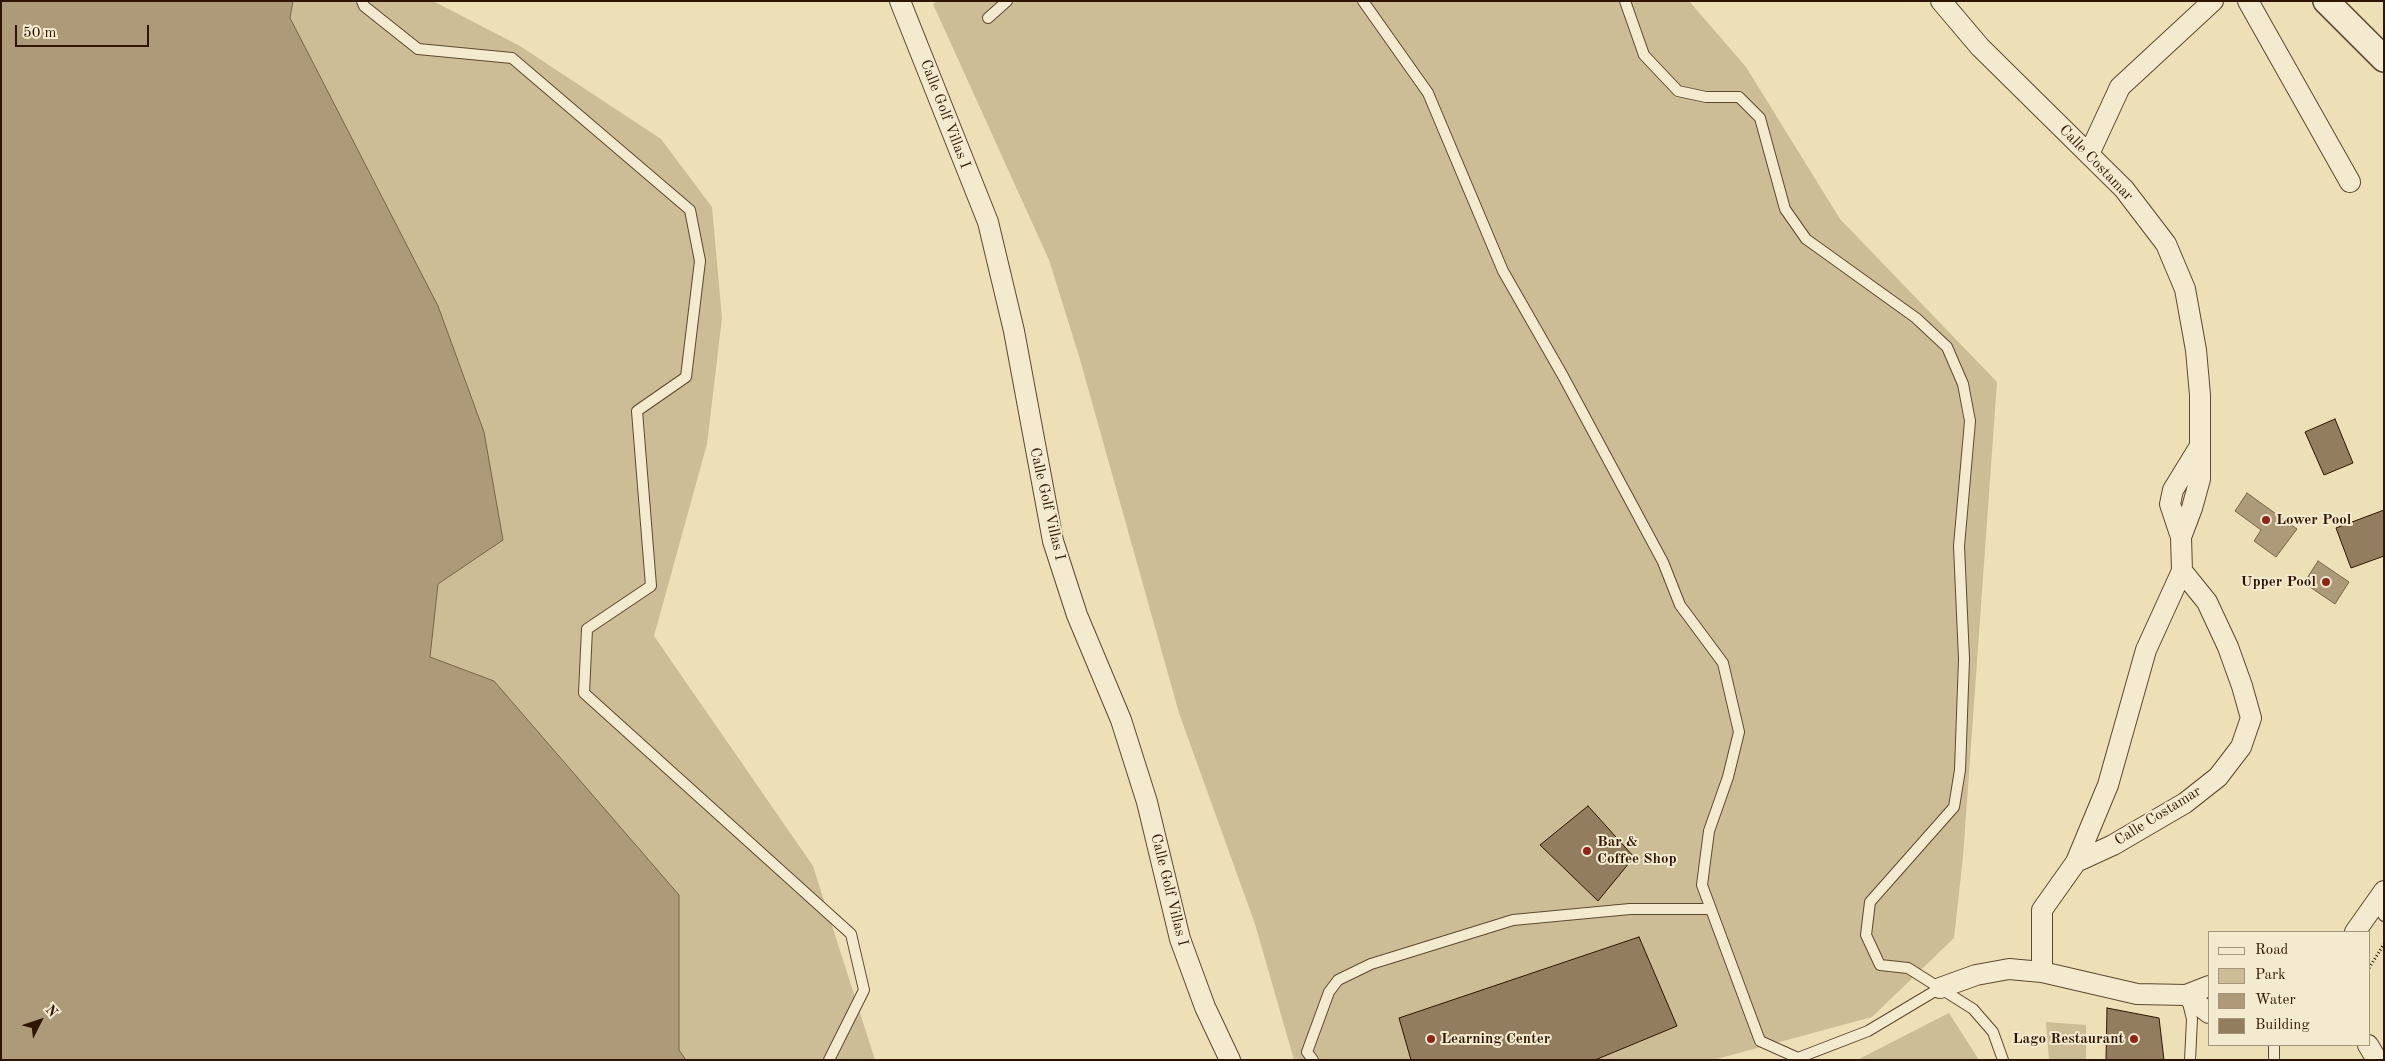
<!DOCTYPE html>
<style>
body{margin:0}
#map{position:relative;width:2385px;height:1061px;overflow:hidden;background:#eddfb6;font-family:"Old Standard TT",serif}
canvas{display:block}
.frame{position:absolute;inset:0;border:2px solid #2f1500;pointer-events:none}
.legend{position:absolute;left:2208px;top:931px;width:162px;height:115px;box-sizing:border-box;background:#f3ead0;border:1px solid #a5957d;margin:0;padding:6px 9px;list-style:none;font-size:15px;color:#2f1500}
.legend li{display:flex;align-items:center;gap:10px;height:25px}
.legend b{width:25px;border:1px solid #a5957d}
.north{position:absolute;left:15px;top:996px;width:50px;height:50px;-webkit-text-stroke:4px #f3ead0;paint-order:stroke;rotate:49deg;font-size:14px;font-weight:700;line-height:20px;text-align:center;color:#2f1500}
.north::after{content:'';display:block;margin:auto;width:18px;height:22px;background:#2f1500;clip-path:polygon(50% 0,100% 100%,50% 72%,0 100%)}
.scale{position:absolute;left:15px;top:25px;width:134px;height:22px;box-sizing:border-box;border:2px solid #2f1500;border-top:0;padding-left:6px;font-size:15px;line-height:18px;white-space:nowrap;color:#2f1500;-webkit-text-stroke:4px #f3ead0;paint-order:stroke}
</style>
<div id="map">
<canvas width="2385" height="1061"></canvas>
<div class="frame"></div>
<ul class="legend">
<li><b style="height:6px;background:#f3ead0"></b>Road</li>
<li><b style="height:14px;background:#cdbd97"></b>Park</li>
<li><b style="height:14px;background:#ac9a78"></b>Water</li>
<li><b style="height:14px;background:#927e5f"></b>Building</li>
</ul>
<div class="north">N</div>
<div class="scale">50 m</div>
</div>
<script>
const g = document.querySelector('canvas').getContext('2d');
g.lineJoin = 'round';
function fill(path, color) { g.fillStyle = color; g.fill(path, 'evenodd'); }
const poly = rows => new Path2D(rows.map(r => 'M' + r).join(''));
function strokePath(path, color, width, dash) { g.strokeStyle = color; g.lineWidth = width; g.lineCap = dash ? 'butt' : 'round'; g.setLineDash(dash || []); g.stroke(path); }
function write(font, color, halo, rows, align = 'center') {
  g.font = font + ' "Old Standard TT",serif'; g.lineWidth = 4; g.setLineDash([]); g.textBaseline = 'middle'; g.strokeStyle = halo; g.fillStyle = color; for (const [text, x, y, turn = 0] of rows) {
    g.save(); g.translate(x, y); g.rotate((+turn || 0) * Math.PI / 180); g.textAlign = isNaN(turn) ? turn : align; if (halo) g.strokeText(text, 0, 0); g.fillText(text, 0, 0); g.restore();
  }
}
const green = poly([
 [248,1,433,1,520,46,661,139,712,207,722,318,707,444,654,636,813,866,875,1060,652,1060,400,675],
 [937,1,1689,1,1746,67,1840,219,1997,382,1963,857,1954,938,1872,1017,1713,1060,1294,1060,1255,924,1179,713,1079,356,1049,260,933,4],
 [1949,1013,1979,1060,1857,1060],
 [2046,1022,2086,1025,2086,1060,2049,1060]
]);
const water = poly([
 [1,1,293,1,290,18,438,306,484,432,503,540,438,584,430,657,494,681,679,895,679,1050,686,1060,1,1060,1,1],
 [2247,493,2297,529,2276,557,2254,541,2261,530,2235,511,2247,493],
 [2318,561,2349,582,2335,604,2304,583,2318,561]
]);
const building = poly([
 [2335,419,2353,463,2324,475,2305,432,2335,419],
 [2384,510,2384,556,2351,568,2336,528,2384,510],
 [1588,806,1634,857,1598,901,1540,845,1588,806],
 [1639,937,1677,1026,1595,1060,1411,1060,1399,1018,1639,937],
 [2107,1008,2159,1018,2164,1060,2106,1060,2107,1008]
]);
const path = poly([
 [2369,968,2384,944]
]);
const service = poly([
 [362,1,364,6,418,49,512,58,690,210,700,261,686,377,637,411,651,586,587,629,584,693,851,934,864,990,829,1060],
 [1363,1,1428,93,1503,271,1563,376,1663,562,1680,605,1723,663,1739,732,1728,777,1709,831,1702,885,1760,1041,1798,1058,1868,1031,1940,988],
 [1625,1,1644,55,1678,91,1706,97,1739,97,1760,118,1785,209,1806,239,1916,318,1947,347,1963,384,1970,421,1959,546,1964,659,1960,770,1954,807,1870,902,1866,935,1880,965,1908,968,1973,1009,1993,1032,2003,1060],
 [988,18,1007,1],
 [2375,903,2384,916],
 [2187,999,2192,1019,2190,1060],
 [1313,1060,1307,1052,1329,992,1338,980,1371,964,1513,920,1630,909,1711,909],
 [2274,1060,2274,1045]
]);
const minor = poly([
 [900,1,988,222,1014,331,1053,541,1077,615,1121,720,1147,802,1180,939,1205,1007,1230,1060],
 [1941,1,1980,47,2124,189,2166,244,2185,289,2196,350,2200,395,2200,479,2192,508,2181,537],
 [2248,1,2350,182],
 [2089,154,2120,87,2213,1],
 [2076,862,2113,845,2185,803,2218,777,2241,747,2251,718,2242,686,2228,647,2207,602,2182,571],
 [2355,932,2384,891],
 [2042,972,2042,910,2076,862,2108,785,2146,650,2182,571,2181,537,2170,504,2173,490,2200,446],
 [1940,988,1976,975,2009,969,2042,972,2137,994,2186,995,2209,986],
 [2186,995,2209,1013],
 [2368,1045,2377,1060]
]);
const tertiary = poly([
 [2326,1,2384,59]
]);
const markers = [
 [2266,520,5,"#8f2418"],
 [2326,582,5,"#8f2418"],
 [1587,851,5,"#8f2418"],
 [1431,1039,5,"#8f2418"],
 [2134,1039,5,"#8f2418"]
];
const streetNames = [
 ["Calle Golf Villas I",945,114,69],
 ["Calle Costamar",2096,163,46],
 ["Calle Golf Villas I",1047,504,77],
 ["Calle Costamar",2158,816,-32],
 ["Calle Golf Villas I",1169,890,76]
];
const poiNames = [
 ["Lower Pool",2276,520],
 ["Upper Pool",2316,582,"right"],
 ["Bar &",1597,842],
 ["Coffee Shop",1597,859],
 ["Learning Center",1441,1039],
 ["Lago Restaurant",2124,1039,"right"]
];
fill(green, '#cdbd97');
fill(water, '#ac9a78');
strokePath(water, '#7a6548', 1);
fill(building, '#927e5f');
strokePath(building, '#2f1500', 1);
strokePath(service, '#5e482e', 12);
strokePath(minor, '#5e482e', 22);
strokePath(tertiary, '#5e482e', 28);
strokePath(path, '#2f1500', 3, [1, 2.5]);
strokePath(service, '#f3ead0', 10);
strokePath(minor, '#f3ead0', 20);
strokePath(tertiary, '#f3ead0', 25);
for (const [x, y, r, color] of markers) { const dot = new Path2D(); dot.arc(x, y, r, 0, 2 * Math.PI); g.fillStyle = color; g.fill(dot); strokePath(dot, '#f3ead0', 2); }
write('15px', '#2f1500', '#f3ead0', streetNames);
write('bold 15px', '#2f1500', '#f3ead0', poiNames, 'left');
</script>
